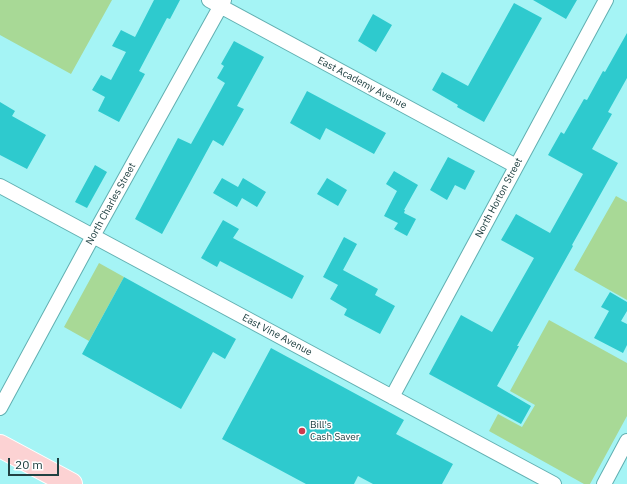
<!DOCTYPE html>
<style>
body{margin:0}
#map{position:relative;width:627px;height:484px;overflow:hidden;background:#a5f4f5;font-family:"IBM Plex Sans",sans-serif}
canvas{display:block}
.scale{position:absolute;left:8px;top:458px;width:51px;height:18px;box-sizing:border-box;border:2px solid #204142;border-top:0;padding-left:5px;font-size:12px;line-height:14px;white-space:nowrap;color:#204142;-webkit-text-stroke:3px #fff;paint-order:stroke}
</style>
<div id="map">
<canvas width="627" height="484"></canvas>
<div class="scale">20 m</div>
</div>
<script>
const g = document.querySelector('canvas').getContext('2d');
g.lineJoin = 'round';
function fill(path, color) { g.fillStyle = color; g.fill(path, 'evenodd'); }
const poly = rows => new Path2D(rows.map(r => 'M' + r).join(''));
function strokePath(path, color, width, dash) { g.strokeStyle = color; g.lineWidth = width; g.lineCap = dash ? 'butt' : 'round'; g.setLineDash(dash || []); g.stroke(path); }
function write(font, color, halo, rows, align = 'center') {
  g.font = font + ' "IBM Plex Sans",sans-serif'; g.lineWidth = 3; g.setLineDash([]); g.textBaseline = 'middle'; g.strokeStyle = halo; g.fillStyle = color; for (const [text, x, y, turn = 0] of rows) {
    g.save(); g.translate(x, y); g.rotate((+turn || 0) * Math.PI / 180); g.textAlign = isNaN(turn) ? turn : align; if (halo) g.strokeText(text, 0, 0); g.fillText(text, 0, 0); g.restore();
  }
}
const green = poly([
 [0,0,112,0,71,74,0,35],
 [616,196,627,202,627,300,574,270],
 [99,263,124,277,89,341,64,327],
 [549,320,627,363,627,416,590,484,584,484,489,431,498,414,522,427,535,405,510,391]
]);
const building = poly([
 [154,0,180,0,170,19,167,18,139,71,145,74,119,122,98,111,105,97,92,90,101,75,111,80,126,52,112,46,121,30,135,37],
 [533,0,577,0,566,19],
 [514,3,542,18,484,122,457,107,458,105,432,90,442,72,468,86],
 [373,14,392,25,376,52,358,41],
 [627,33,627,78,608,112,612,114,592,149,618,163,572,245,573,246,517,346,519,346,497,386,531,406,521,424,429,374,461,315,492,332,534,258,501,240,516,214,550,233,583,174,548,155,561,132,564,134,584,99,587,100,603,71,605,72],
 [234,41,264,57,237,106,244,109,223,146,213,140,162,234,135,219,178,138,191,144,225,83,217,78,224,66,221,64],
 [307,91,386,133,374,154,326,128,320,140,290,123],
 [0,102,15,111,12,116,46,135,27,169,0,155],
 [448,157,475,171,465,190,455,185,447,200,430,190],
 [95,165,107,172,87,208,75,202],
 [394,171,418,185,404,210,405,210,404,213,416,219,407,236,394,229,398,223,384,216,397,191,386,184],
 [222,178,238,187,243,178,266,192,257,207,242,198,237,207,213,193],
 [327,178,347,190,338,206,317,194],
 [223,220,239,229,233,238,304,276,292,299,220,261,217,267,201,258],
 [344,237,357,244,343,270,378,289,375,295,395,306,380,334,344,315,347,309,330,299,338,285,323,277],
 [124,277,236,339,225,359,213,352,181,409,82,354],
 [610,292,627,302,627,311,621,321,627,324,627,345,623,353,594,338,609,311,601,307],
 [271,348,404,420,396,434,453,464,442,484,373,484,358,476,354,484,306,484,222,439]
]);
const street = poly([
 [209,0,516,166],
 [0,186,554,484],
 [392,397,606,0],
 [0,408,93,236,224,0],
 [604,484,627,441]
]);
const primary = poly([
 [0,446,71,484]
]);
const markers = [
 [302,431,4,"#cc3b4f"]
];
const streetNames = [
 ["East Academy Avenue",362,83,28],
 ["North Horton Street",499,198,-62],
 ["North Charles Street",111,204,-61],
 ["East Vine Avenue",277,335,28]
];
const poiNames = [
 ["Bill's",310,425],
 ["Cash Saver",310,437]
];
fill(green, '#a8d996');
fill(building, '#2ecace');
strokePath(street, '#61afb1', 16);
strokePath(primary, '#fff', 24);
strokePath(street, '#fff', 14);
strokePath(primary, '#fcd2d3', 22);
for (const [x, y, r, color] of markers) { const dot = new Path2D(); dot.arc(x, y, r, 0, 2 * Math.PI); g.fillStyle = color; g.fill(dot); strokePath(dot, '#fff', 1.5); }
write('10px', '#204142', '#fff', streetNames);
write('10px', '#204142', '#fff', poiNames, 'left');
</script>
